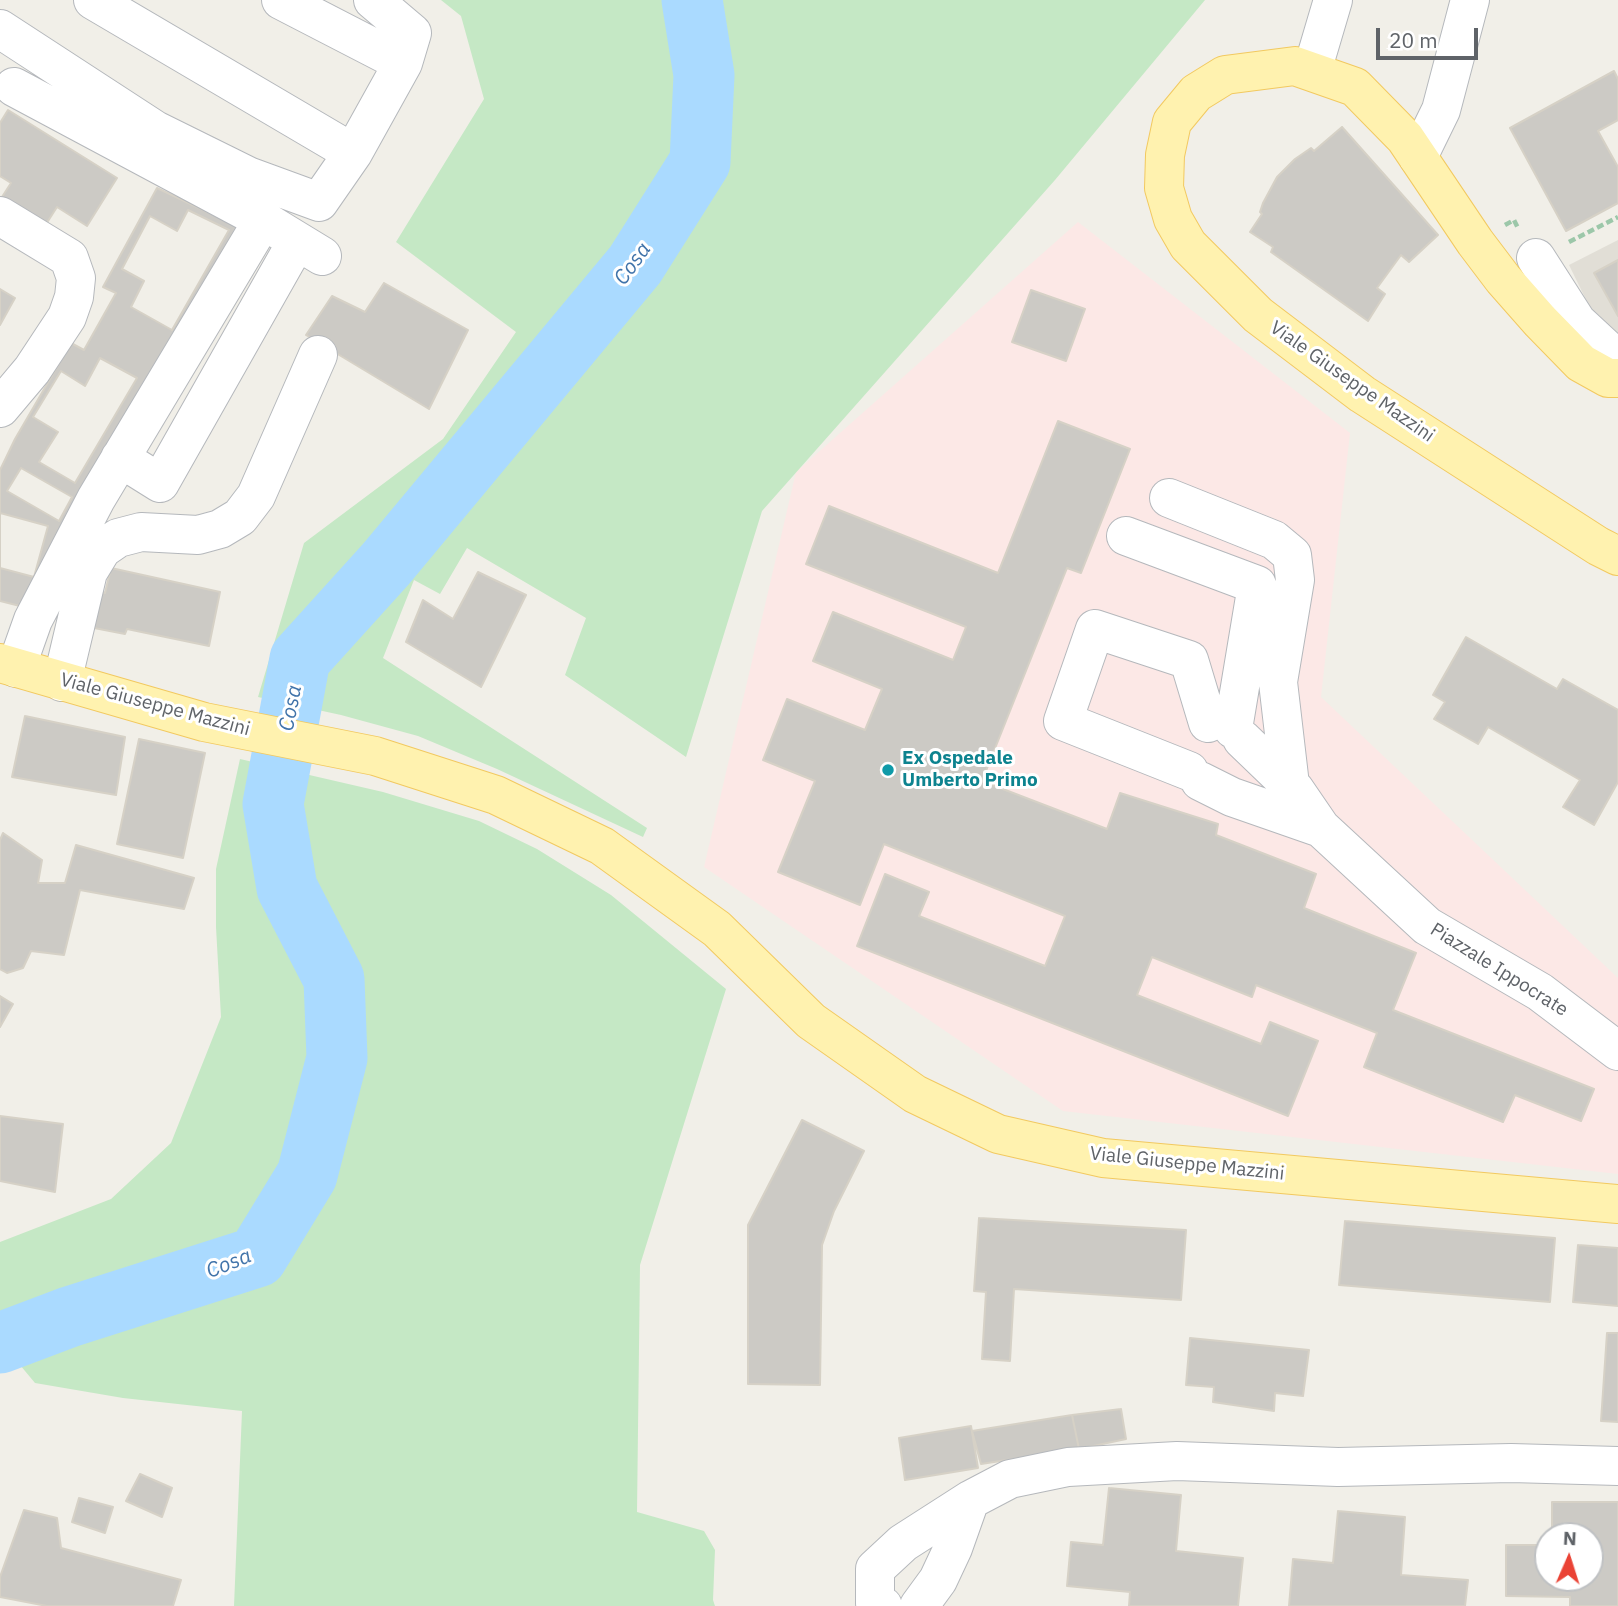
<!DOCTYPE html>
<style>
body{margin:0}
#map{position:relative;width:1618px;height:1606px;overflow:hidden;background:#f1efe8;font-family:"IBM Plex Sans",sans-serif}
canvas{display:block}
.north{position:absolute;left:1534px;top:1522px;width:70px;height:70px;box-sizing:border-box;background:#fff;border:2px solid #bfc1c3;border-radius:50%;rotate:3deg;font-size:19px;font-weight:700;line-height:28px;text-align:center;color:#5f6368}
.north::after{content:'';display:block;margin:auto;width:24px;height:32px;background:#ea4335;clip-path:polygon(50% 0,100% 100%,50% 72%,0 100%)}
.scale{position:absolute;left:1376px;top:28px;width:102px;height:32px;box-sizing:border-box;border:4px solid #5f6368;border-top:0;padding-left:9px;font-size:21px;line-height:24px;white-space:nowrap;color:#5f6368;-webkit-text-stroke:5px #fff;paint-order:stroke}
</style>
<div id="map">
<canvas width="1618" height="1606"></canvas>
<div class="north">N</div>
<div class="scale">20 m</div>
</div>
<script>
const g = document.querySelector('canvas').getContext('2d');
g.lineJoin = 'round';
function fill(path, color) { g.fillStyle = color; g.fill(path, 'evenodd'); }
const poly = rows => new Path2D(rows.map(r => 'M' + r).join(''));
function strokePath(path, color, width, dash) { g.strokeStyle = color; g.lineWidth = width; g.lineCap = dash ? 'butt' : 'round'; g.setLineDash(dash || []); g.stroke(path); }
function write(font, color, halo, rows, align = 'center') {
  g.font = font + ' "IBM Plex Sans",sans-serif'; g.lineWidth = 6; g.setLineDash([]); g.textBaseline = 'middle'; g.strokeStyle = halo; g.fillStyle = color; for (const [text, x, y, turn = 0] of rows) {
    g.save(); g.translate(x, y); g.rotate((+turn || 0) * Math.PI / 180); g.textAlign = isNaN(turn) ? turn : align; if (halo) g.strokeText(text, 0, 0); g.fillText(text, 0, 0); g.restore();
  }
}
const education = poly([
 [1618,240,1618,349,1596,320,1569,265]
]);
const medical = poly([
 [1078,222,1350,433,1321,697,1618,978,1618,1174,1063,1111,704,867,796,472]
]);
const green = poly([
 [441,0,1205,0,1055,180,762,511,686,757,565,675,586,618,467,548,440,594,414,580,383,658,647,828,643,837,497,769,418,736,341,715,258,697,304,543,443,439,516,332,396,242,484,99,461,16],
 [240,759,383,792,479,821,537,849,611,895,726,989,640,1265,637,1512,704,1531,715,1550,713,1600,715,1606,234,1606,242,1411,123,1398,35,1383,10,1353,0,1321,0,1242,111,1199,171,1143,221,1017,216,927,216,869]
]);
const river = poly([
 [0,1343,69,1317,257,1257,307,1175,337,1058,334,979,287,888,273,804,300,659,386,564,635,265,700,162,704,75,692,0]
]);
const building = poly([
 [1614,71,1618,79,1618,120,1598,131,1618,167,1618,203,1566,231,1510,128,1614,71],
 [8,110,117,178,87,226,57,207,41,232,0,200,11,183,0,176,0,123,8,110],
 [1342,127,1438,235,1409,262,1401,255,1377,288,1385,294,1368,321,1271,252,1273,247,1250,232,1262,214,1260,212,1263,203,1277,177,1295,159,1311,148,1314,151,1342,127],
 [157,188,237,226,20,606,0,601,0,470,15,439,71,343,84,350,116,293,103,287,157,188],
 [188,210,229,230,172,330,131,307,144,281,122,269,150,216,177,231,188,210],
 [1618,260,1618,316,1594,273,1618,260],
 [384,283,468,330,429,409,306,335,332,296,365,312,384,283],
 [0,289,15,298,0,325,0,289],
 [1031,290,1085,309,1066,361,1012,342,1031,290],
 [100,358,137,378,75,483,39,462,58,432,33,417,61,371,85,386,100,358],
 [1058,421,1130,449,1081,573,1067,568,982,781,1107,829,1120,793,1218,824,1216,835,1316,874,1304,908,1416,953,1393,1010,1594,1089,1581,1121,1515,1095,1503,1122,1364,1067,1377,1033,1256,985,1252,997,1152,957,1137,995,1261,1044,1270,1022,1318,1041,1288,1116,857,946,885,874,929,892,919,916,1045,966,1065,916,884,844,860,905,778,872,815,781,763,760,787,699,865,730,882,689,813,661,833,612,953,660,966,627,806,564,829,506,998,573,1058,421],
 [21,468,72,497,59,521,7,491,21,468],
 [0,513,48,526,34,577,0,568,0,513],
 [111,568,220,592,209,646,127,629,125,634,89,627,97,591,105,593,111,568],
 [478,572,526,595,481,687,406,642,423,600,453,619,478,572],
 [1466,637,1557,689,1563,679,1618,710,1618,782,1594,825,1563,807,1580,780,1488,727,1478,744,1434,719,1445,702,1433,695,1466,637],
 [25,716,125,737,116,795,12,777,25,716],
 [139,739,205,753,183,858,117,844,139,739],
 [3,833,42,860,38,883,65,883,76,845,194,878,184,909,80,890,64,955,31,951,23,968,7,973,0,969,0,840,3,833],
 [0,996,13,1004,0,1027,0,996],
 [0,1116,63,1124,55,1192,0,1181,0,1116],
 [802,1120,864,1151,834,1211,822,1245,820,1385,748,1384,748,1225,802,1120],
 [979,1218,1186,1230,1181,1300,1014,1289,1010,1361,982,1359,986,1292,974,1291,979,1218],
 [1345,1221,1555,1238,1550,1302,1339,1285,1345,1221],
 [1578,1245,1618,1248,1618,1306,1573,1302,1578,1245],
 [1607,1333,1618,1333,1618,1422,1601,1421,1607,1333],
 [1190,1338,1309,1350,1303,1396,1275,1393,1274,1411,1213,1402,1214,1387,1186,1385,1190,1338],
 [1121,1409,1126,1439,1079,1449,1072,1415,1121,1409],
 [1072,1415,1079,1449,981,1464,972,1431,1072,1415],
 [971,1426,978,1468,905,1480,899,1438,971,1426],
 [140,1474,172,1488,162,1517,126,1501,140,1474],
 [1109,1488,1181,1495,1176,1551,1243,1558,1238,1606,1129,1606,1130,1592,1067,1586,1071,1542,1103,1545,1109,1488],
 [79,1498,113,1507,105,1533,72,1522,79,1498],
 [1552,1502,1618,1502,1618,1606,1570,1606,1570,1597,1506,1596,1506,1545,1548,1545,1548,1578,1590,1578,1590,1536,1552,1536,1552,1502],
 [24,1510,57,1518,61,1548,181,1580,173,1606,47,1606,0,1597,0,1577,24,1510],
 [1338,1511,1405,1517,1401,1575,1468,1580,1465,1606,1289,1606,1293,1559,1333,1563,1338,1511]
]);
const path = poly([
 [1505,225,1514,220,1518,228],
 [1569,242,1618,217]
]);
const minor = poly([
 [93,0,353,153,403,63,281,0],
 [373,0,412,33,403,63],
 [0,29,155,130,248,176,319,202,353,153],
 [1312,71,1333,0],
 [14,87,263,220,322,256],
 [1418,157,1441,110,1470,0],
 [0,216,69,258,76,278,74,297,67,317,32,370,0,408],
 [1536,258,1577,322,1618,360],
 [120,458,160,483,297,241],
 [1169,498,1274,540,1292,555,1295,580,1278,682,1290,785],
 [1126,536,1257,585,1233,729],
 [16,668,33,620,96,499,263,220],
 [62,682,88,572,102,549,118,538,141,532,198,535,220,529,240,517,256,496,318,355],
 [1189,771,1063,721,1095,629,1189,660,1208,723],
 [1200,781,1232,797,1321,828,1295,790,1242,739],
 [1321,828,1427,926,1540,992,1618,1051],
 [883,1606,875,1603,875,1569,903,1543,970,1500,1010,1479,1068,1467,1177,1461,1338,1467,1511,1463,1618,1466],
 [919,1606,938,1580,953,1548,970,1500]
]);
const major = poly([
 [1618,378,1608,378,1581,363,1540,321,1503,279,1475,242,1405,138,1355,87,1295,66,1225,75,1196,93,1172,122,1165,155,1164,188,1173,219,1188,245,1258,315,1362,394,1598,546,1618,556],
 [0,663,204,722,375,756,496,795,602,846,717,929,811,1021,915,1094,998,1134,1103,1158,1618,1204]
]);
const markers = [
 [888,770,7,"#0f9aa8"]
];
const streetNames = [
 ["Viale Giuseppe Mazzini",1352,382,35],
 ["Viale Giuseppe Mazzini",155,705,15],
 ["Piazzale Ippocrate",1499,970,32],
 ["Viale Giuseppe Mazzini",1187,1164,6]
];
const cultureNames = [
 ["Ex Ospedale",902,759],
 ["Umberto Primo",902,781]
];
const waterNames = [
 ["Cosa",633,264,-54],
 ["Cosa",291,708,-79],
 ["Cosa",229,1264,-22]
];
fill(education, '#e1ded6');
fill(medical, '#fce8e6');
fill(green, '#c5e8c5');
strokePath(river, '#aadaff', 61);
fill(building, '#cccac5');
strokePath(building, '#d6d1c6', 2);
strokePath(minor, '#b5b8bc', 40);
strokePath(major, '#f2c960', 40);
strokePath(path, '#9cc7a9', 4.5, [7, 3.5]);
strokePath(minor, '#fff', 38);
strokePath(major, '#fff2af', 38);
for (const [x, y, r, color] of markers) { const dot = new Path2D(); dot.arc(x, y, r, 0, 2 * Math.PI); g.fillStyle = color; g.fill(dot); strokePath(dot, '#fff', 2.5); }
write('19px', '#5f6368', '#fff', streetNames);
write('bold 19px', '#0d838f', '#fff', cultureNames, 'left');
write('italic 21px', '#4174aa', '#fff', waterNames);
</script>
